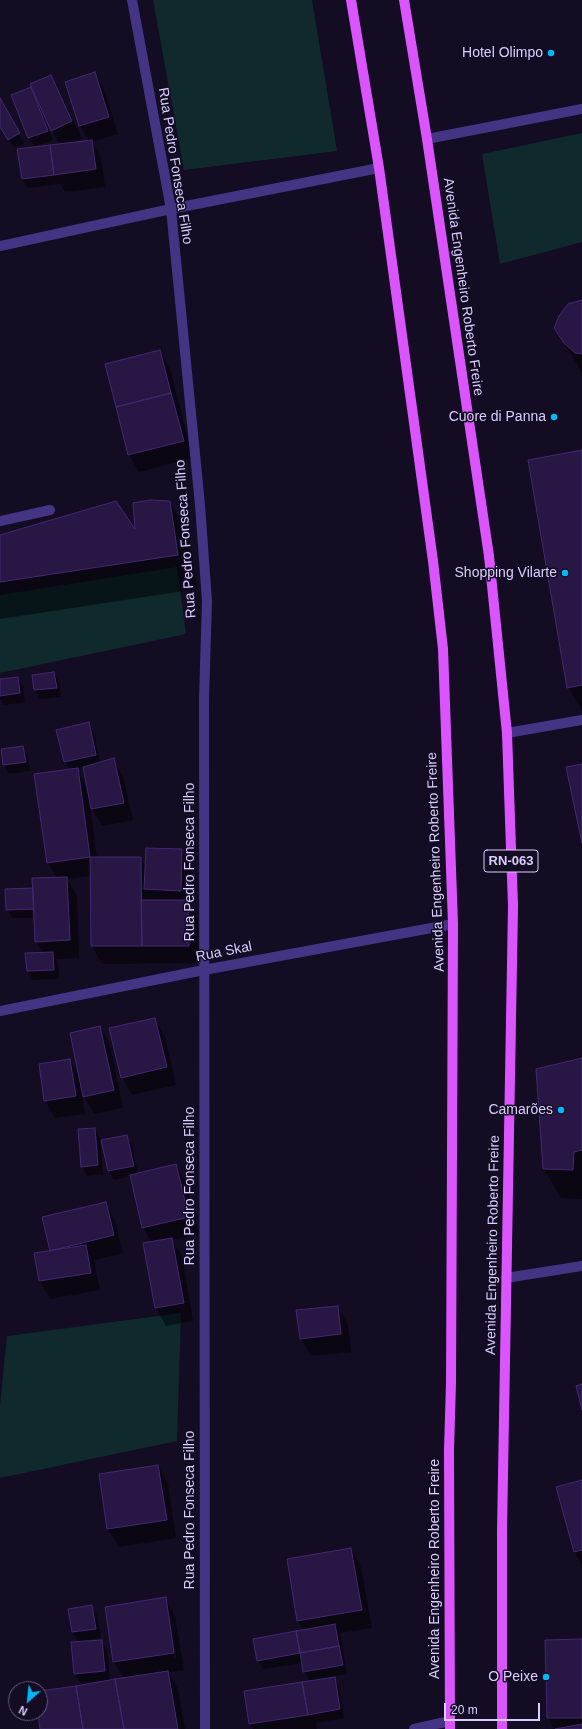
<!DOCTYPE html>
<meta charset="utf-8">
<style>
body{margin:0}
#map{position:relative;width:582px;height:1729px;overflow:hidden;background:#140c23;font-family:Helvetica,sans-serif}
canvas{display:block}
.north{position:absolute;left:8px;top:1681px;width:40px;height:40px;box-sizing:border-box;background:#140c23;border:1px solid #645a7b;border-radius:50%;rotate:207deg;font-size:11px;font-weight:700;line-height:16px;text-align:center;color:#dbceff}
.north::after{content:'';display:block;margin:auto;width:14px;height:18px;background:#00b7f9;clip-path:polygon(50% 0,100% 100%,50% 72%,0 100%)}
.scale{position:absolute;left:444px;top:1703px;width:96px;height:18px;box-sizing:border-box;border:2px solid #dbceff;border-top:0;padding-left:5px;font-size:12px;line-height:14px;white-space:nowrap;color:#dbceff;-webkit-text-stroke:3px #140c23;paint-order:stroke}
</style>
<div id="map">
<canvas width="582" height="1729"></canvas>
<div class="north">N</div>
<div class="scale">20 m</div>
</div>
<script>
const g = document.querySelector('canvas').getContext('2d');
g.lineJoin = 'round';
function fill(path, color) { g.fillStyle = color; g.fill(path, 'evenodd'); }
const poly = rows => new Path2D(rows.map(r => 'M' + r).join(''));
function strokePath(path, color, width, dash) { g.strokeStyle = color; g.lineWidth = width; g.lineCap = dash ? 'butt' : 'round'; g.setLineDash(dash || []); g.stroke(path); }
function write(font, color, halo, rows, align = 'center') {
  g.font = font + ' Helvetica,sans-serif'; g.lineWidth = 3; g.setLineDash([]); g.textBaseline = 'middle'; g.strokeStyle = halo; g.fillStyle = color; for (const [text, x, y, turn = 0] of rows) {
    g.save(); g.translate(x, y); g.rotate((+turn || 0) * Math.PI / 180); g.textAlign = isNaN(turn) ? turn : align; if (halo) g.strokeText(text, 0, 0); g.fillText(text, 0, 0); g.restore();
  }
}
const green = poly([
 [153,0,312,0,337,151,184,170],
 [582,133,582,242,500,264,482,154],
 [177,567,186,634,0,673,0,595],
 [181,1313,177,1441,0,1478,0,1405,7,1336]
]);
const shadow = poly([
 [95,73,105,91,118,134,92,142,101,158,105,187,65,192,60,184,28,188,22,179,35,148,29,138,12,96,34,92,50,76,60,93,82,139,75,142,89,141,80,126],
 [43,111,52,130,60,145,35,147,53,140,41,112],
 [0,100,24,143,14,148,0,125],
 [582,301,582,373,555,328],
 [160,351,170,369,193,458,139,472,129,455],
 [582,451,582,711,568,687],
 [170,502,189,536,197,589,0,619,0,536,136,532],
 [54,673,59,682,61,697,40,699,35,690,33,675],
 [18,678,23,687,25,702,4,705,0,698,0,680],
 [89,723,94,732,100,763,113,760,123,777,133,820,102,826,90,805,97,858,140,858,146,869,181,850,192,868,190,906,198,919,199,963,102,964,92,946,92,876,67,879,77,895,79,958,56,959,58,962,59,979,33,980,28,971,26,954,43,953,36,941,35,918,12,918,7,909,32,889,57,878,48,863,70,770,65,761],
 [84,767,87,787,77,769],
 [22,747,28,756,30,771,9,774,4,765],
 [155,1019,165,1037,176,1085,132,1095,122,1077],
 [100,1027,110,1045,123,1108,94,1114,82,1093,85,1114,55,1118,45,1100,70,1060,80,1078],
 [582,1059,582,1199,561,1198,544,1169,538,1070],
 [95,1129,100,1138,103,1174,87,1176,82,1167],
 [126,1136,132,1145,138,1174,176,1165,186,1183,199,1234,172,1240,182,1256,193,1321,166,1326,156,1308,144,1243,151,1242,143,1227,131,1176,114,1180,109,1171,102,1141],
 [105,1203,115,1221,123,1253,94,1260,100,1290,50,1299,40,1281,35,1254,51,1251],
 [338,1307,348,1324,351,1352,311,1356,301,1339,297,1311],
 [158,1466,168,1484,176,1538,119,1547,108,1529,100,1475],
 [582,1481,582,1565,574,1552],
 [351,1549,361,1567,372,1628,340,1633,347,1674,333,1676,339,1687,344,1718,316,1723,317,1729,253,1729,250,1724,310,1682,304,1671,303,1663,263,1669,258,1660,304,1631,298,1621,288,1560],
 [165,1598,175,1616,184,1670,168,1672,178,1689,185,1729,41,1729,39,1713,40,1713,40,1692,102,1682,102,1681,80,1683,75,1674,79,1643,73,1632,70,1609,92,1606,97,1615,101,1638,81,1641,81,1642,102,1641,107,1650,110,1681,124,1679,114,1662],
 [168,1616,170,1616,176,1657,174,1658],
 [582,1640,582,1729,554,1729,548,1718]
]);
const building = poly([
 [95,72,109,117,79,126,65,82,95,72],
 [51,75,72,121,51,131,30,84,51,75],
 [31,87,48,131,28,138,11,95,31,87],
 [0,98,20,133,8,140,0,127,0,98],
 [92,140,96,169,54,175,50,145,92,140],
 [50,145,54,175,22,179,17,149,50,145],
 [582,300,582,354,575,353,564,343,554,328,559,316,568,304,582,300],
 [160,350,171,393,116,407,105,364,160,350],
 [171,393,184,441,128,455,116,407,171,393],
 [582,450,582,685,567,688,528,460,582,450],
 [150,500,170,501,178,555,0,582,0,535,116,501,135,529,133,503,150,500],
 [54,672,57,688,34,690,32,675,54,672],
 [18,677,20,693,0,696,0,679,18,677],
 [89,722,96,755,64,762,56,730,89,722],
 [23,746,26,762,3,765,1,749,23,746],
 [114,758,124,803,91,809,83,767,114,758],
 [582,764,582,843,566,767,582,764],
 [78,768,90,857,47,863,34,774,78,768],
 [146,848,182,849,181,891,144,889,146,848],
 [90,857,141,857,142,946,91,946,90,857],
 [67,877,70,940,35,942,32,878,67,877],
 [33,888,34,909,6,910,5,889,33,888],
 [141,900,188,900,189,946,142,946,141,900],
 [53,952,54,970,27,971,25,953,53,952],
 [155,1018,167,1067,121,1078,109,1028,155,1018],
 [100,1026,114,1090,83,1097,70,1033,100,1026],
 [582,1058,582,1150,574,1152,573,1170,543,1169,536,1069,582,1058],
 [70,1059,76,1096,44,1101,39,1064,70,1059],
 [95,1128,98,1165,81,1167,78,1129,95,1128],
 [127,1135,134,1166,108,1171,101,1140,127,1135],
 [176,1164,189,1217,142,1228,130,1175,176,1164],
 [106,1202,114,1235,50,1251,42,1217,106,1202],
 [172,1238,184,1303,155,1308,143,1243,172,1238],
 [86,1245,91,1273,39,1281,34,1253,86,1245],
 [338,1306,341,1334,300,1339,296,1310,338,1306],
 [582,1384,582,1410,576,1386,582,1384],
 [158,1465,167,1520,107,1529,99,1474,158,1465],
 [582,1480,582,1550,574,1552,556,1487,582,1480],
 [351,1548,362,1610,297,1621,287,1559,351,1548],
 [166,1597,174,1653,113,1662,105,1607,166,1597],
 [92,1605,96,1629,72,1632,68,1609,92,1605],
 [335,1624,339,1646,300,1653,296,1631,335,1624],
 [296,1631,300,1653,257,1661,253,1639,296,1631],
 [582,1639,582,1718,547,1718,545,1640,582,1639],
 [102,1640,105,1671,74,1674,71,1642,102,1640],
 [339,1646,343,1665,303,1672,300,1653,339,1646],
 [168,1671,178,1729,124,1729,115,1679,168,1671],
 [335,1677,340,1709,308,1715,302,1682,335,1677],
 [115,1679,124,1729,83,1729,76,1686,115,1679],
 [302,1682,308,1715,249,1724,244,1691,302,1682],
 [76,1686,83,1729,40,1729,38,1713,40,1713,40,1691,76,1686],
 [582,1724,582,1729,555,1729,582,1724]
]);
const lane = poly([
 [0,521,50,510]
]);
const street = poly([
 [132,0,171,209,200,505,207,601,204,699,205,1729],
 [427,139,582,109],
 [0,246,171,209,379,168],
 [507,733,582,720],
 [0,1011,204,970,453,924],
 [506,1278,582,1266],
 [414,1729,450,1721]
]);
const primary = poly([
 [351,0,379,168,433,561,443,649,453,924,451,1383,449,1450,450,1729],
 [404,0,427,139,489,556,507,733,513,906,502,1531,502,1729]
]);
const markers = [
 [551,53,4,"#00b7f9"],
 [554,417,4,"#00b7f9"],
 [565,573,4,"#00b7f9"],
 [561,1110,4,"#00b7f9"],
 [546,1677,4,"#00b7f9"]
];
const shields = [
 [511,861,54]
];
const shieldNames = [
 ["RN-063",511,861]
];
const poiNames = [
 ["Hotel Olimpo",543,53],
 ["Cuore di Panna",546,417],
 ["Shopping Vilarte",557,573],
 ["Camarões",553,1110],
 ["O Peixe",538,1677]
];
const streetNames = [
 ["Rua Pedro Fonseca Filho",175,166,81],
 ["Avenida Engenheiro Roberto Freire",463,287,82],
 ["Rua Pedro Fonseca Filho",186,539,-94],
 ["Rua Pedro Fonseca Filho",190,862,-90],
 ["Avenida Engenheiro Roberto Freire",436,862,-92],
 ["Rua Skal",224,952,-11],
 ["Rua Pedro Fonseca Filho",190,1186,-90],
 ["Avenida Engenheiro Roberto Freire",493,1245,-89],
 ["Rua Pedro Fonseca Filho",190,1510,-90],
 ["Avenida Engenheiro Roberto Freire",435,1569,-90]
];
fill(green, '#0f292d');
fill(shadow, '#0007');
fill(building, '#281745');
strokePath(building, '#432872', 1);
strokePath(lane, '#453484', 10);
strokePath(street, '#453484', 10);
strokePath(primary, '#db55ff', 10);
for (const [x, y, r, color] of markers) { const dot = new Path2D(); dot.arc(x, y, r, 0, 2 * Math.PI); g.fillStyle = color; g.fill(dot); strokePath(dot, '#140c23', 1.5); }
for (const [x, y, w] of shields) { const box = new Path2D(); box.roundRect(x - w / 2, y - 11, w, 22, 3); g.fillStyle = '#140c23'; g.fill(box); strokePath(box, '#dbceff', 1); }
write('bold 13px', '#dbceff', null, shieldNames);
write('14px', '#dbceff', '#140c23', poiNames, 'right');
write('14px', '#dbceff', '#140c23', streetNames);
</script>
